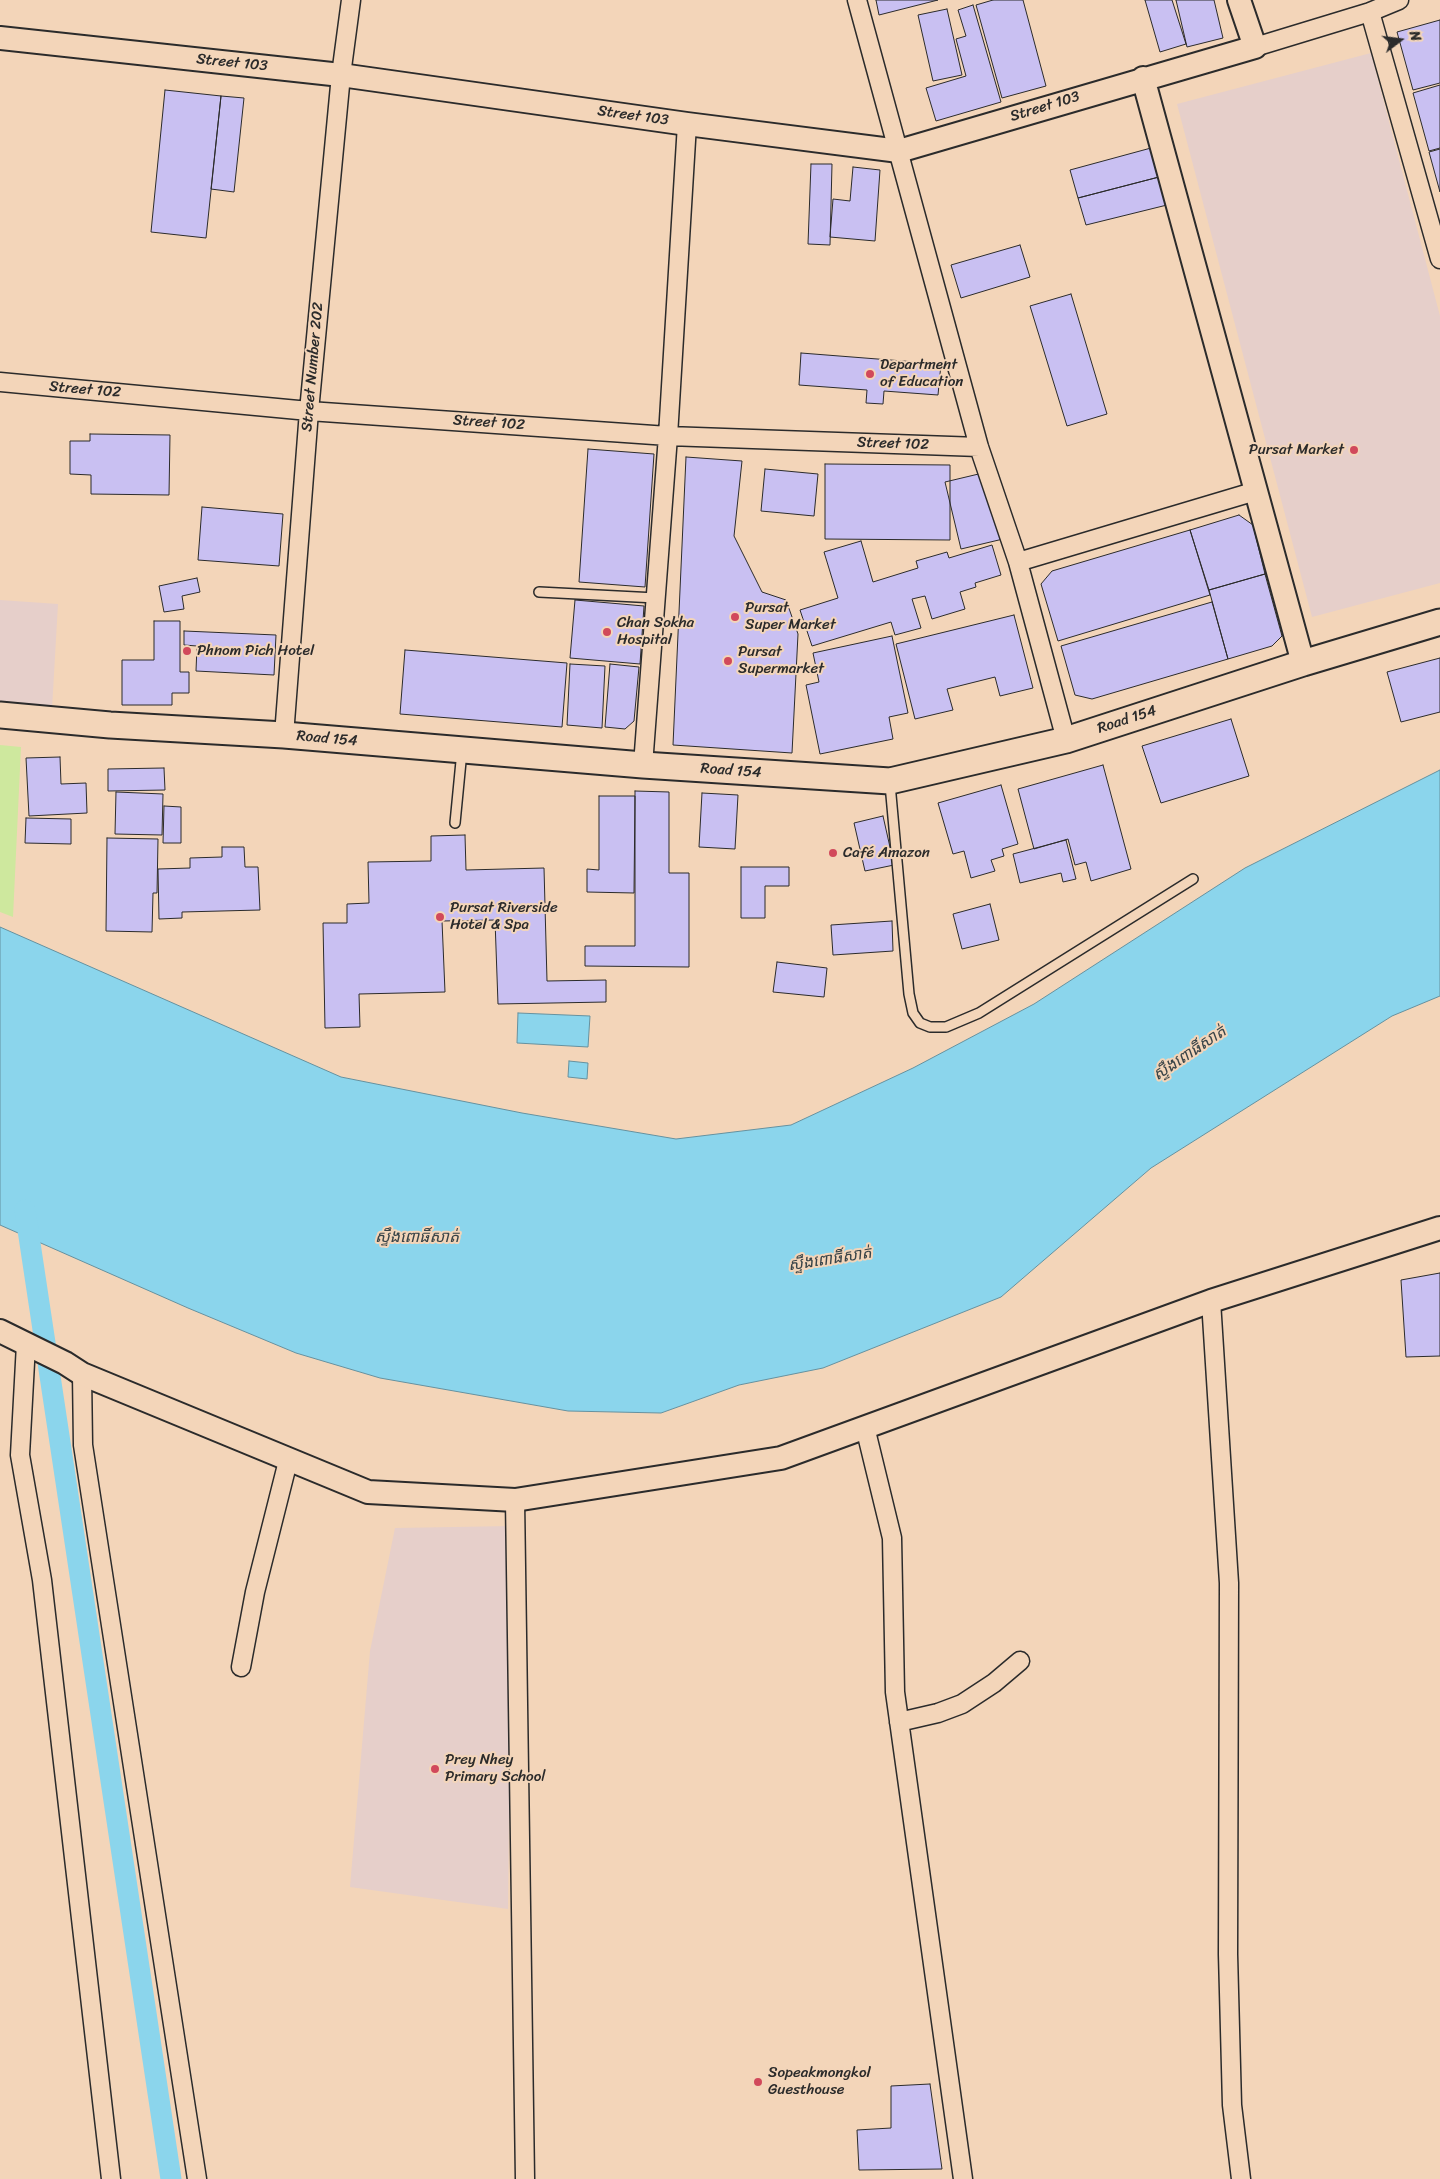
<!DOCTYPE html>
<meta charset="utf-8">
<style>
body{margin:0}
#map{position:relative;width:1440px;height:2179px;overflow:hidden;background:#f3d5b9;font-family:Sriracha,sans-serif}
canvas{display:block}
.north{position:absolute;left:1375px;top:15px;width:50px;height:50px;-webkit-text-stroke:4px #f3d5b9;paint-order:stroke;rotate:75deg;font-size:14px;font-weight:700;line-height:20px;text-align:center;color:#2b2b2b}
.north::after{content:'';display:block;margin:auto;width:18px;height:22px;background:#2b2b2b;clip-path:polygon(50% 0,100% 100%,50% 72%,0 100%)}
</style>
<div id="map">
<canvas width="1440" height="2179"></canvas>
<div class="north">N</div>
</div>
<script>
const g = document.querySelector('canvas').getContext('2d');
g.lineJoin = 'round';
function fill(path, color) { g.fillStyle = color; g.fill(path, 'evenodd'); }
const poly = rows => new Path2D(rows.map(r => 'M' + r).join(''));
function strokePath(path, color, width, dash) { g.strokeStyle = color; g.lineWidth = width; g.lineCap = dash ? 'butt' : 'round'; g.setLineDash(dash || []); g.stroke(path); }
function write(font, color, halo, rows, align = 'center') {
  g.font = font + ' Sriracha,"Noto Sans Khmer",sans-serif'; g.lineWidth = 4; g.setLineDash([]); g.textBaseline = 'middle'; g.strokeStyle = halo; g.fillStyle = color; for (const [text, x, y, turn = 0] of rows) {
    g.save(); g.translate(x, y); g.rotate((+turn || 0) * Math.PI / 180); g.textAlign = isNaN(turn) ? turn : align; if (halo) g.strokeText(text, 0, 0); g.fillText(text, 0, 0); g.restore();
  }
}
const built = poly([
 [1371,53,1440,316,1440,583,1312,617,1177,104],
 [0,600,58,604,52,709,0,705],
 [512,1526,508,1909,350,1887,370,1651,395,1528]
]);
const green = poly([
 [0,745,21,747,13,917,0,912]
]);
const water = poly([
 [1440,770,1440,996,1392,1016,1151,1168,1001,1297,823,1368,739,1385,661,1413,568,1411,380,1378,296,1353,188,1308,0,1225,0,927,341,1077,522,1113,676,1139,791,1125,913,1068,1034,1004,1245,868,1440,770],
 [518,1013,590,1016,588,1047,517,1043,518,1013],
 [569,1061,588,1063,587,1079,568,1077,569,1061]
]);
const canal = poly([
 [25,1210,171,2179]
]);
const building = poly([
 [876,0,938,0,879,15,876,0],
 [993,0,1023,0,1046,86,1002,98,976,5,993,0],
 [1145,0,1172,0,1186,44,1160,52,1145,0],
 [1176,0,1214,0,1223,38,1187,47,1176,0],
 [973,5,1001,102,936,121,926,88,966,76,956,39,966,36,958,10,973,5],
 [947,9,962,75,933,81,918,15,947,9],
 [1440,20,1440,83,1413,90,1397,32,1440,20],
 [1440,85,1440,148,1429,151,1413,93,1440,85],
 [165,90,221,96,206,238,151,232,165,90],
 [221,96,244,98,234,192,211,189,221,96],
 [1151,148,1159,177,1078,198,1070,170,1151,148],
 [1440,149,1440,192,1429,152,1440,149],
 [811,164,832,164,830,245,808,244,811,164],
 [853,167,880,170,875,241,830,237,833,199,850,201,853,167],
 [1159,177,1167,205,1086,225,1078,198,1159,177],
 [1020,245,1030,277,961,298,951,265,1020,245],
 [1071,294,1107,414,1067,426,1030,306,1071,294],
 [801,353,941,364,938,395,884,391,883,404,866,403,867,390,799,385,801,353],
 [90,434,170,435,169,495,91,494,91,475,70,474,70,441,90,441,90,434],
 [588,449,654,454,645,587,579,582,588,449],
 [686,457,742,461,734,536,762,592,786,600,798,634,792,753,673,745,686,457],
 [825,464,950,465,950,540,825,539,825,464],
 [765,469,818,474,814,516,761,511,765,469],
 [987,472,1003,539,961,549,945,482,987,472],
 [202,507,283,514,279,566,198,560,202,507],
 [1239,515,1253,525,1265,574,1209,590,1190,530,1239,515],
 [1190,530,1210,595,1058,641,1041,584,1052,571,1190,530],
 [861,541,873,582,918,568,916,561,947,552,949,558,992,545,1001,575,975,583,976,587,960,592,965,609,932,619,925,596,912,599,921,628,895,635,891,622,812,646,800,610,838,598,824,552,861,541],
 [1265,574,1282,636,1272,646,1228,659,1209,590,1265,574],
 [197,578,200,592,182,596,184,609,164,612,159,586,197,578],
 [575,600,644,606,640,664,570,658,575,600],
 [1212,602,1228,659,1092,699,1075,695,1061,646,1212,602],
 [1014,615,1033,688,1000,696,995,677,947,689,953,710,915,719,896,644,1014,615],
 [154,621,180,621,180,672,189,672,189,693,172,693,172,705,122,705,122,660,154,660,154,621],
 [184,631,276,635,274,675,196,671,197,646,184,645,184,631],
 [892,636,908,713,889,717,893,739,820,754,806,685,819,682,813,653,892,636],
 [405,650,567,663,562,727,400,714,405,650],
 [1440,658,1440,712,1401,722,1387,672,1440,658],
 [570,664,605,666,602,728,567,725,570,664],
 [610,664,639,667,634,721,625,729,605,727,610,664],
 [1231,719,1249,776,1161,803,1142,746,1231,719],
 [60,757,61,784,86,783,87,813,29,816,26,758,60,757],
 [1103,765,1131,869,1091,881,1086,862,1075,865,1068,839,1034,849,1018,789,1103,765],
 [164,768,165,790,108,791,108,769,164,768],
 [1001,785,1018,844,1002,849,1004,856,991,860,995,871,971,878,964,851,953,854,938,803,1001,785],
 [635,791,669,792,669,873,689,873,689,967,585,966,585,946,635,946,635,791],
 [116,792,163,794,162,835,115,834,116,792],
 [702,793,738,795,735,849,699,847,702,793],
 [599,796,635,796,634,893,587,892,587,869,599,870,599,796],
 [164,806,181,807,181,843,163,843,164,806],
 [883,816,894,865,865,871,854,823,883,816],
 [26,818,71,819,71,844,25,843,26,818],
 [465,835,466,870,544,868,547,981,606,980,606,1002,498,1004,495,920,442,921,445,992,359,994,360,1027,325,1028,323,923,347,923,347,904,369,903,368,862,431,861,431,836,465,835],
 [107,838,158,839,157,893,153,893,152,932,106,931,107,838],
 [1066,840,1076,879,1063,882,1061,873,1020,883,1013,854,1066,840],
 [222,847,244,847,245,867,258,867,260,910,182,912,182,918,159,919,158,869,190,868,190,858,222,857,222,847],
 [741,867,789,867,789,886,765,886,765,918,741,918,741,867],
 [990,904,999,940,962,949,953,914,990,904],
 [892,921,893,951,833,955,831,925,892,921],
 [777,962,827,968,824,997,773,992,777,962],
 [1440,1273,1440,1356,1406,1357,1401,1280,1440,1273],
 [930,2084,942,2169,859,2170,857,2130,891,2128,891,2086,930,2084]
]);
const service = poly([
 [539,592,656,598],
 [890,784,909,994,913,1013,920,1023,930,1027,946,1027,979,1013,1193,879],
 [455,823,462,751]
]);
const minor = poly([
 [857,0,979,447,1018,562,1066,740],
 [1370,12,1440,259],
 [1255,47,1370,12,1399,0],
 [0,382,309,411,668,436,979,447],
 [1018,562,1256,491],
 [284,735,309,411,341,75,351,0],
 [643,765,668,436,687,124],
 [1211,1301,1229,1583,1228,1954,1232,2105,1241,2179],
 [26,1344,20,1455,42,1580,111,2179],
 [82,1374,83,1445,197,2179],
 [865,1427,892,1538,895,1692,963,2179],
 [515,1500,525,2179],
 [241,1667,255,1592,288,1461],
 [899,1722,938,1713,962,1704,994,1683,1020,1661]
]);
const tertiary = poly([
 [0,38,341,75,687,124,899,151,1255,47,1239,0],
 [1143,78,1303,663],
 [0,1331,65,1363,82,1374,368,1492,515,1500,781,1458,1211,1301,1440,1228]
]);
const secondary = poly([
 [0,715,110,725,284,735,643,765,890,781,1066,740,1303,663,1440,622]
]);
const markers = [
 [870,374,5,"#d1495b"],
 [1354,450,5,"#d1495b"],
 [735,617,5,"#d1495b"],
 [607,632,5,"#d1495b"],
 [187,651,5,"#d1495b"],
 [728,661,5,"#d1495b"],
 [833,853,5,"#d1495b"],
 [440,917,5,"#d1495b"],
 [435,1769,5,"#d1495b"],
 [758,2082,5,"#d1495b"]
];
const streetNames = [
 ["Street 103",232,63,6],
 ["Street 103",1045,107,-17],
 ["Street 103",633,116,8],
 ["Street Number 202",313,367,-85],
 ["Street 102",85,390,5],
 ["Street 102",489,423,4],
 ["Street 102",893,444,2],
 ["Road 154",1127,720,-18],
 ["Road 154",327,739,5],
 ["Road 154",731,771,4]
];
const poiNames = [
 ["Department",880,365],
 ["of Education",880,382],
 ["Pursat Market",1344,450,"right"],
 ["Pursat",745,608],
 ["Super Market",745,625],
 ["Chan Sokha",617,623],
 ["Hospital",617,640],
 ["Phnom Pich Hotel",197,651],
 ["Pursat",738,652],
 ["Supermarket",738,669],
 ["Café Amazon",843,853],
 ["Pursat Riverside",450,908],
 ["Hotel & Spa",450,925],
 ["Prey Nhey",445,1760],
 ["Primary School",445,1777],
 ["Sopeakmongkol",768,2073],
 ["Guesthouse",768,2090]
];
const waterNames = [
 ["ស្ទឹងពោធិ៍សាត់",1190,1054,-34],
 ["ស្ទឹងពោធិ៍សាត់",417,1238],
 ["ស្ទឹងពោធិ៍សាត់",830,1260,-9]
];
fill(built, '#e6cfca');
fill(green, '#cee89e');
fill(water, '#8bd5ec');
strokePath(water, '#65919f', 1);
strokePath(canal, '#8bd5ec', 21);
fill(building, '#c9c0f2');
strokePath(building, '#2b2b2b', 1);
strokePath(service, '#2b2b2b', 12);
strokePath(minor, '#2b2b2b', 21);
strokePath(tertiary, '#2b2b2b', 26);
strokePath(secondary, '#2b2b2b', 29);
strokePath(service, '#f3d5b9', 9);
strokePath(minor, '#f3d5b9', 18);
strokePath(tertiary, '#f3d5b9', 22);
strokePath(secondary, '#f3d5b9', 25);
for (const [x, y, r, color] of markers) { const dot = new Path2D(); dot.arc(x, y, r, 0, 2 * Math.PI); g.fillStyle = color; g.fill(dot); strokePath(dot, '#f3d5b9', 2); }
write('15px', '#2b2b2b', '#f3d5b9', streetNames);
write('15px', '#2b2b2b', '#f3d5b9', poiNames, 'left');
write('italic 16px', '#394448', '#f3d5b9', waterNames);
</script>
